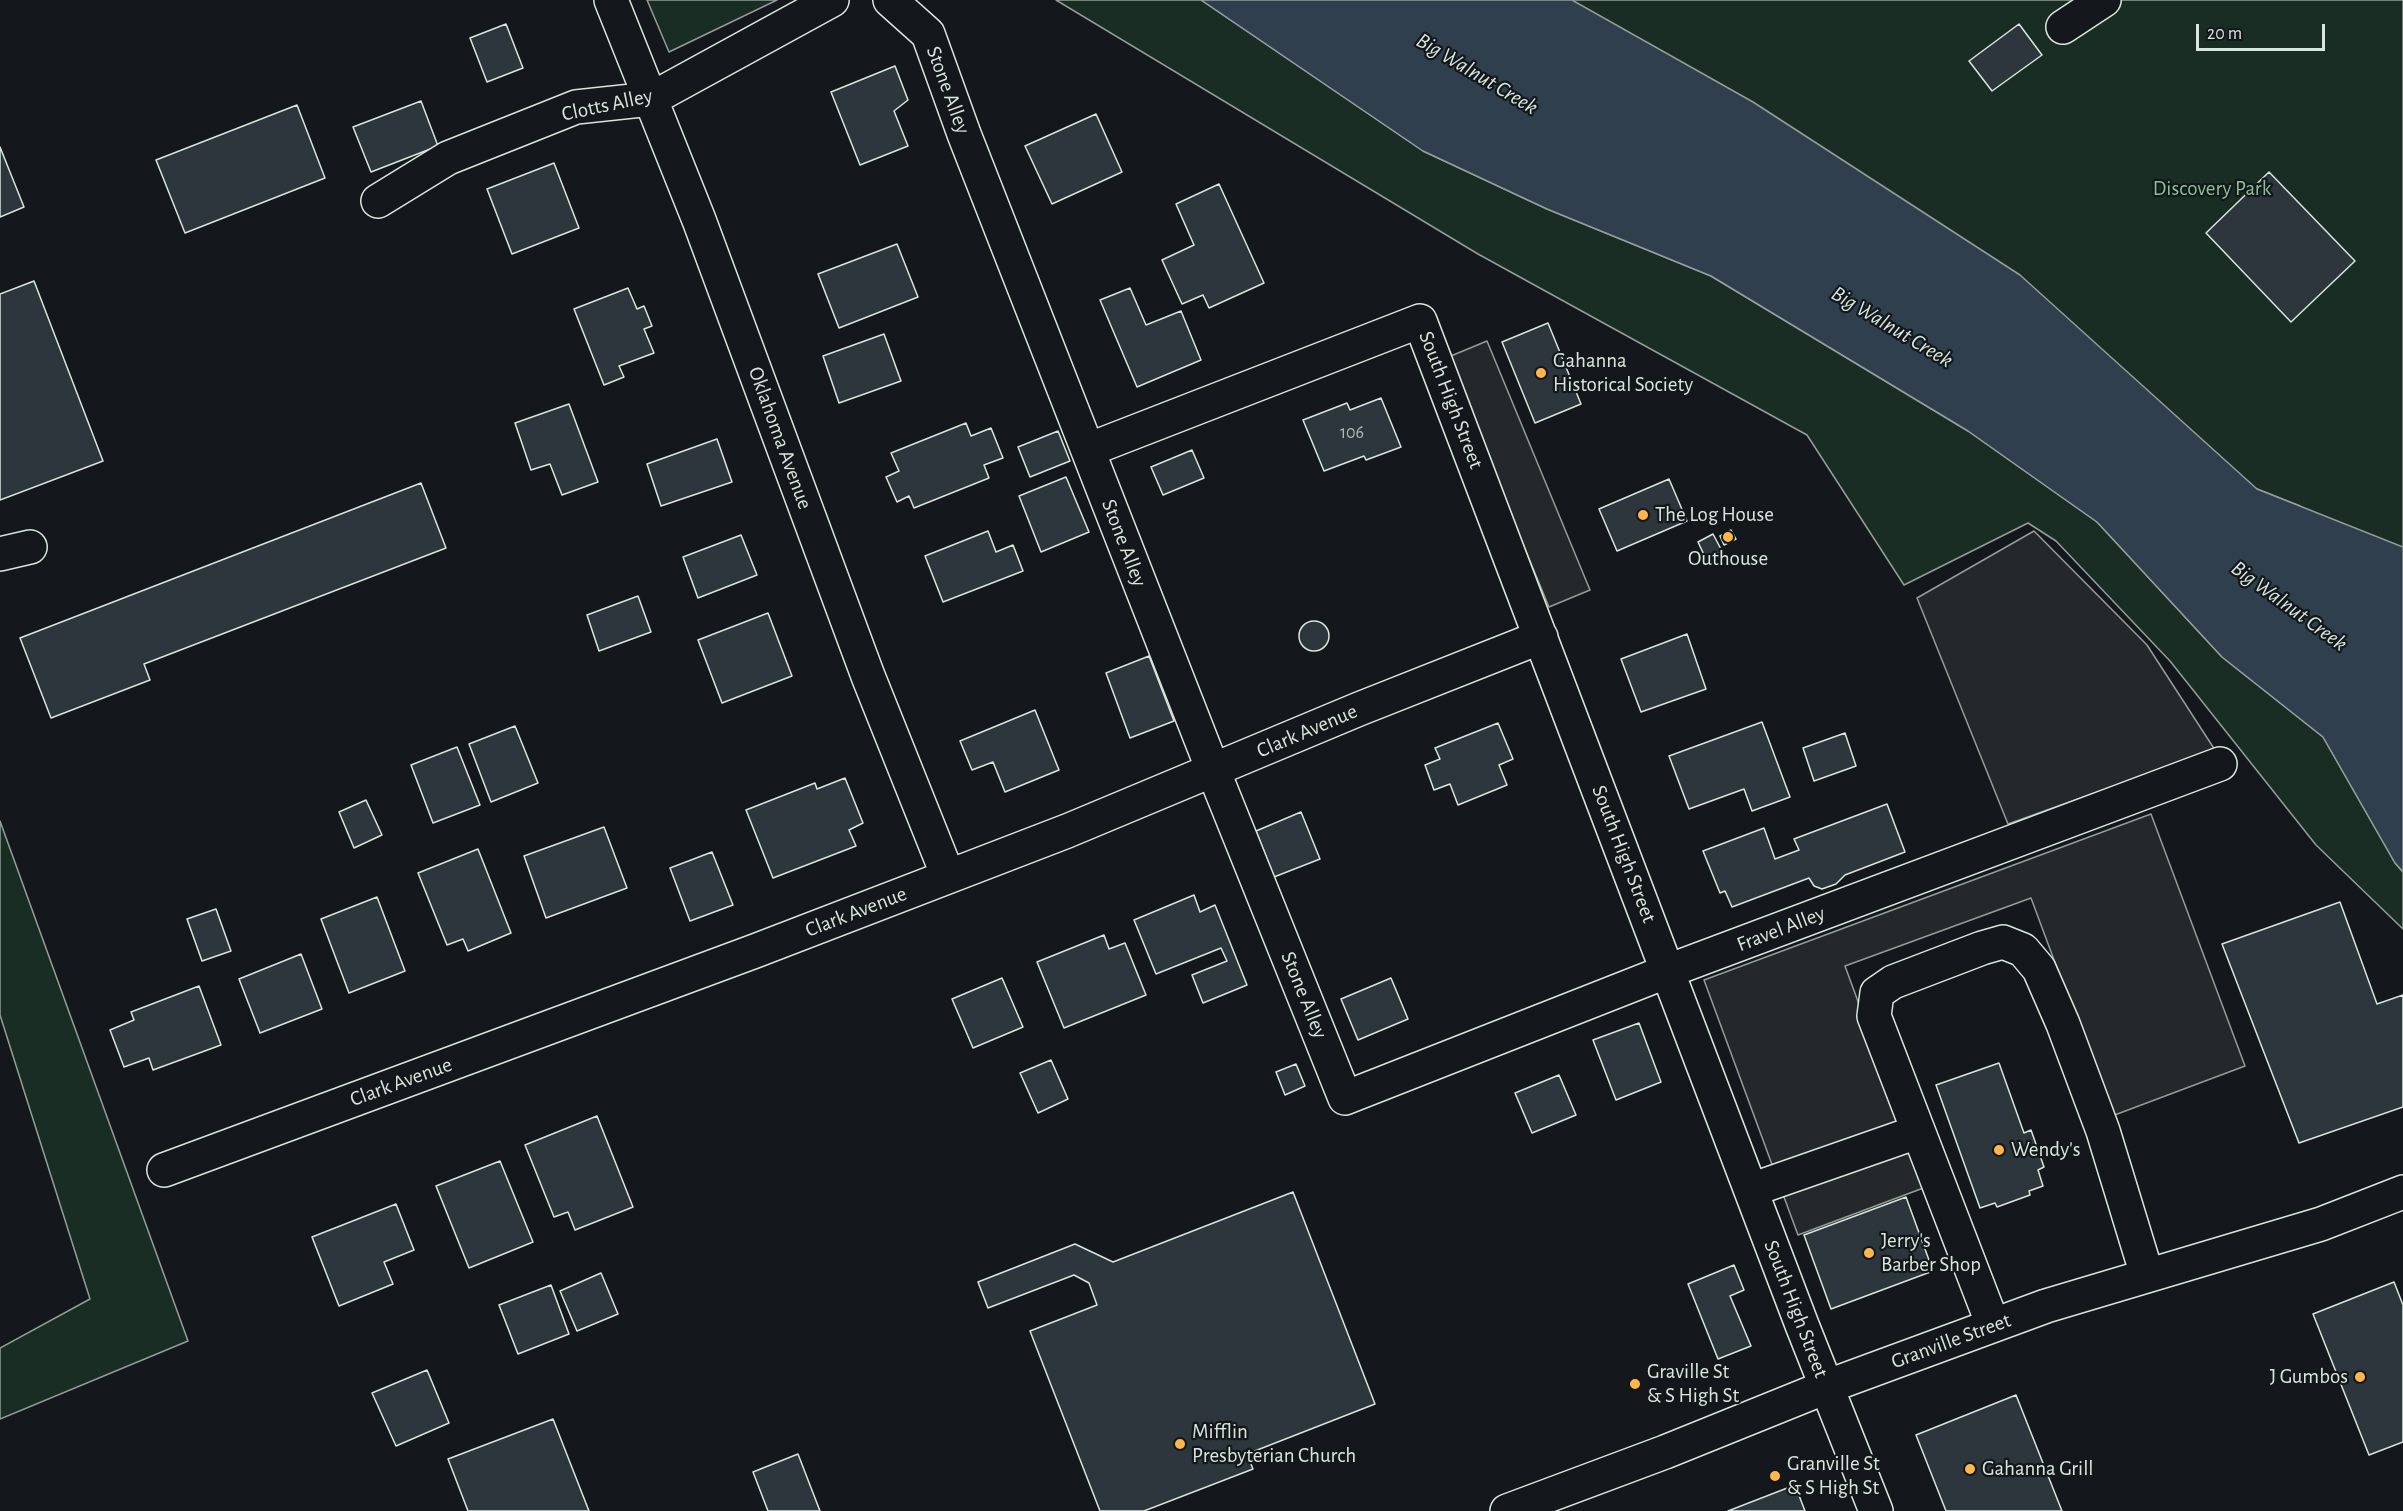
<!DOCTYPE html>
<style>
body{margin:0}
#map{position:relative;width:2403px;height:1511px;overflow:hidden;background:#14181c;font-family:"Alegreya Sans",sans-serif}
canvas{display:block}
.scale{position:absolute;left:2196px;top:24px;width:129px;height:27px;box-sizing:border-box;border:3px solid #d8e6dc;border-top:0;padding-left:8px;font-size:18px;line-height:21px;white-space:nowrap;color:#d8e6dc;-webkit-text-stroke:4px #14181c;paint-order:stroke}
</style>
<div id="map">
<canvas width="2403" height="1511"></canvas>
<div class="scale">20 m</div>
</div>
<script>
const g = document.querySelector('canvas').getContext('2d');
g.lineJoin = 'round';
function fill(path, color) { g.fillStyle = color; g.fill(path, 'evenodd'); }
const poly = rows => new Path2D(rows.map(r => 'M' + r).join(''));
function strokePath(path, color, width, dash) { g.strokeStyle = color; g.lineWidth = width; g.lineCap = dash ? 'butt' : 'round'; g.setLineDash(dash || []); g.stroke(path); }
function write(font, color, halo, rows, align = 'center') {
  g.font = font + ' "Alegreya Sans",sans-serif'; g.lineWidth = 4.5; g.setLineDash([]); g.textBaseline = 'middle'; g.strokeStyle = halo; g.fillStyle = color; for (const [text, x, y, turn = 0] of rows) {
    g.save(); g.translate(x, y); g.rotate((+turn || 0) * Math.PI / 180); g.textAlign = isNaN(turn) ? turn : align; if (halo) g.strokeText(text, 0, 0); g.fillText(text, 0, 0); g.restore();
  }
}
const green = poly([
 [647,0,777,0,669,52,647,0],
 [1056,0,1201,0,1423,151,1547,209,1711,276,1968,431,2097,522,2222,657,2323,737,2395,863,2403,872,2403,929,2316,845,2170,661,2056,541,2028,523,1904,585,1807,435,1478,254,1056,0],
 [1540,0,2403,0,2403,591,2300,506,2257,489,1540,0],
 [0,821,188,1341,0,1419,0,1348,90,1299,0,1015,0,821]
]);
const parking = poly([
 [1487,341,1590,590,1549,607,1446,358,1487,341],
 [2034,531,2147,645,2215,750,2008,824,1917,598,2034,531],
 [2151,814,2245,1066,2112,1116,2031,898,1845,966,1926,1187,1798,1235,1704,980,2151,814]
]);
const water = poly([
 [1201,0,1572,0,1753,102,2020,275,2257,489,2403,547,2403,872,2395,863,2323,737,2222,657,2097,522,1968,431,1711,276,1547,209,1423,151,1201,0]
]);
const building = poly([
 [506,24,523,68,487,82,470,38,506,24],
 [2019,24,2042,55,1992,91,1969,61,2019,24],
 [895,66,908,100,894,111,908,146,860,165,831,92,895,66],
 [421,101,438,146,371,172,353,127,421,101],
 [297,105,325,178,185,233,156,160,297,105],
 [1096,114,1122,172,1052,204,1025,146,1096,114],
 [0,147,24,207,0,217,0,147],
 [554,163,579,228,512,254,487,189,554,163],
 [2269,172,2355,261,2291,322,2206,233,2269,172],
 [1219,184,1264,283,1209,308,1203,295,1182,304,1162,260,1194,245,1176,204,1219,184],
 [897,244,918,297,839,328,818,274,897,244],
 [34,281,103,461,0,500,0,294,34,281],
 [628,288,637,309,644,306,652,326,644,329,654,353,619,366,624,377,604,385,574,309,628,288],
 [1130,288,1146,325,1181,311,1201,360,1137,387,1100,300,1130,288],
 [1548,323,1581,404,1535,423,1502,342,1548,323],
 [884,334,901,381,839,403,823,356,884,334],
 [1381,398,1401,447,1366,460,1364,456,1324,471,1303,420,1347,403,1350,410,1381,398],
 [569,404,598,482,562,495,550,464,531,470,515,423,569,404],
 [966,423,971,436,991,428,1003,458,984,465,989,478,914,508,909,496,897,502,886,477,899,471,891,453,966,423],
 [1058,431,1070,461,1030,477,1018,447,1058,431],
 [717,439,732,482,661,506,647,464,717,439],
 [1192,450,1204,478,1163,495,1151,467,1192,450],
 [1066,477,1089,532,1041,552,1019,496,1066,477],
 [1669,479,1687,521,1617,551,1599,509,1669,479],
 [421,483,446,548,144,664,150,680,51,718,20,638,421,483],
 [1731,530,1736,539,1724,545,1720,536,1731,530],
 [988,531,996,552,1013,545,1023,571,943,602,925,556,988,531],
 [1713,534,1722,551,1706,559,1698,542,1713,534],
 [741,535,757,575,698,598,683,557,741,535],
 [638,596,651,632,599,651,587,615,638,596],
 [768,613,792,676,722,703,698,640,768,613],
 '1299 636a15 15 0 1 1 30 0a15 15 0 1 1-30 0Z',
 [1687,634,1706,689,1641,712,1621,659,1687,634],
 [1149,656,1174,721,1130,738,1106,673,1149,656],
 [1035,710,1059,770,1005,792,993,762,972,770,960,741,1035,710],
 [1762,722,1790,797,1752,811,1744,789,1689,809,1669,756,1762,722],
 [1498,723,1513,759,1499,765,1507,785,1458,805,1450,784,1434,790,1425,765,1440,759,1435,748,1498,723],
 [515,726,538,783,491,802,469,744,515,726],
 [1845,733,1856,766,1814,781,1803,748,1845,733],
 [457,747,480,805,433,823,411,765,457,747],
 [845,778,863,823,849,830,856,846,773,878,746,810,815,783,817,789,845,778],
 [366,800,382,835,354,848,339,812,366,800],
 [1887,804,1905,852,1845,875,1836,884,1822,889,1814,886,1809,878,1732,907,1725,891,1720,893,1703,851,1764,828,1775,859,1799,850,1794,839,1887,804],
 [1301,812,1320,859,1274,877,1256,831,1301,812],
 [604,827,627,888,546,918,524,856,604,827],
 [478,849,511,933,468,951,463,939,447,945,418,873,478,849],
 [712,852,733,905,690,921,670,868,712,852],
 [1194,895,1200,912,1215,905,1247,985,1203,1003,1192,975,1227,961,1221,948,1156,974,1134,920,1194,895],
 [377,897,405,971,349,993,321,919,377,897],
 [2340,902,2377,1004,2403,995,2403,1107,2299,1143,2222,944,2340,902],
 [216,909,231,951,202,961,187,919,216,909],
 [1104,935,1109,949,1125,943,1146,995,1064,1028,1037,962,1104,935],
 [301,954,322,1009,260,1033,239,979,301,954],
 [1002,978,1023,1027,973,1048,952,999,1002,978],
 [1391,978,1408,1019,1358,1040,1341,999,1391,978],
 [199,986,221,1045,153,1070,149,1058,124,1067,110,1030,134,1020,131,1012,199,986],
 [1639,1023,1661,1082,1616,1100,1593,1040,1639,1023],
 [1051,1060,1068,1099,1038,1113,1020,1073,1051,1060],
 [1999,1063,2024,1133,2031,1130,2044,1167,2038,1170,2043,1186,2029,1191,2030,1195,1997,1207,1995,1203,1980,1208,1936,1085,1999,1063],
 [1296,1064,1305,1086,1285,1095,1276,1072,1296,1064],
 [1559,1075,1576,1115,1532,1133,1515,1093,1559,1075],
 [597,1116,633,1207,575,1230,568,1212,554,1217,525,1145,597,1116],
 [500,1161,533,1242,469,1268,436,1186,500,1161],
 [1293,1192,1375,1404,1247,1454,1253,1469,1144,1511,1100,1511,1030,1331,1097,1305,1089,1283,1074,1275,988,1308,978,1282,1075,1244,1113,1262,1293,1192],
 [1906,1197,1933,1271,1831,1309,1804,1235,1906,1197],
 [396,1204,414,1250,384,1262,393,1284,339,1306,312,1237,396,1204],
 [1734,1265,1744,1290,1730,1296,1751,1346,1718,1359,1688,1284,1734,1265],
 [601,1273,618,1314,577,1331,560,1291,601,1273],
 [2394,1282,2403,1305,2403,1442,2369,1455,2313,1314,2394,1282],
 [551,1285,569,1334,518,1354,499,1305,551,1285],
 [427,1370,449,1423,396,1446,372,1393,427,1370],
 [2016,1395,2062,1511,1946,1511,1916,1435,2016,1395],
 [553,1419,589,1511,468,1511,448,1459,553,1419],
 [798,1454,820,1511,768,1511,753,1472,798,1454],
 [1795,1485,1805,1511,1728,1511,1795,1485]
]);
const minor = poly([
 [611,0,699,220,868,676,948,876],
 [890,0,928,34,964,134,1213,770,1345,1098,1668,971,2220,764],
 [2063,27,2104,0],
 [378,201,448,158,576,107,651,99,832,0],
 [1088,450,1420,321,1802,1325,1876,1511],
 [0,554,30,547],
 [164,1170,755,951,1067,831,1359,709,1541,637],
 [1751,1190,1917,1132],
 [1993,1325,1874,1016,1877,993,1893,982,1982,948,2003,942,2023,950,2039,969,2063,1024,2103,1131,2147,1275]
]);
const major = poly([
 [1507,1511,1665,1452,1826,1387,2046,1306,2321,1224,2403,1192]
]);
const markers = [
 [1541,373,6,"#ffb74d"],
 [1643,515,6,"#ffb74d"],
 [1728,537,6,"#ffb74d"],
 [1999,1150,6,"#ffb74d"],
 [1869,1253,6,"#ffb74d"],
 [2360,1377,6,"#ffb74d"],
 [1635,1384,6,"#ffb74d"],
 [1180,1444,6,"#ffb74d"],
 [1970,1469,6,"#ffb74d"],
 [1775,1476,6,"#ffb74d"]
];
const numberNames = [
 ["106",1352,433]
];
const streetNames = [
 ["Stone Alley",948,90,70],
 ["Clotts Alley",607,105,-12],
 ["South High Street",1451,400,69],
 ["Oklahoma Avenue",780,438,70],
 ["Stone Alley",1124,543,69],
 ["Clark Avenue",1307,731,-23],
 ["South High Street",1624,854,69],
 ["Clark Avenue",856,912,-21],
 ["Fravel Alley",1781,929,-21],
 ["Stone Alley",1304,995,68],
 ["Clark Avenue",401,1082,-20],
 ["South High Street",1796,1309,69],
 ["Granville Street",1951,1341,-20]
];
const parkNames = [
 ["Discovery Park",2212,189]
];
const poiNames = [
 ["Gahanna",1553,361],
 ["Historical Society",1553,385],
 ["The Log House",1655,515],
 ["Outhouse",1728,559,"center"],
 ["Wendy's",2011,1150],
 ["Jerry's",1881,1241],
 ["Barber Shop",1881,1265],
 ["Graville St",1647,1372],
 ["& S High St",1647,1396],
 ["J Gumbos",2348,1377,"right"],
 ["Mifflin",1192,1432],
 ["Presbyterian Church",1192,1456],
 ["Granville St",1787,1464],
 ["& S High St",1787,1488],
 ["Gahanna Grill",1982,1469]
];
const waterNames = [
 ["Big Walnut Creek",1477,74,31],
 ["Big Walnut Creek",1892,327,31],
 ["Big Walnut Creek",2289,606,36]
];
fill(green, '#1a2d24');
strokePath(green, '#939e99', 1.5);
fill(parking, '#24282b');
strokePath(parking, '#939e99', 1.5);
fill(water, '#2f3f4d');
strokePath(water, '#939e99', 1.5);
fill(building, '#2c363c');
strokePath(building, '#d8e6dc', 1.5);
strokePath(minor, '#d8e6dc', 36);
strokePath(major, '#d8e6dc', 36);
strokePath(minor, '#14181c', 33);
strokePath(major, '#14181c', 33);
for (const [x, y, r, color] of markers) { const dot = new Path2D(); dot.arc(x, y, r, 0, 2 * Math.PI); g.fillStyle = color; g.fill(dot); strokePath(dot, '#14181c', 2); }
write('18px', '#adbab4', null, numberNames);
write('21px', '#d8e6dc', '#14181c', streetNames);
write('21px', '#8ac095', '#14181c', parkNames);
write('21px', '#d8e6dc', '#14181c', poiNames, 'left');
write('italic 22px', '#d8e6dc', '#14181c', waterNames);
</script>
